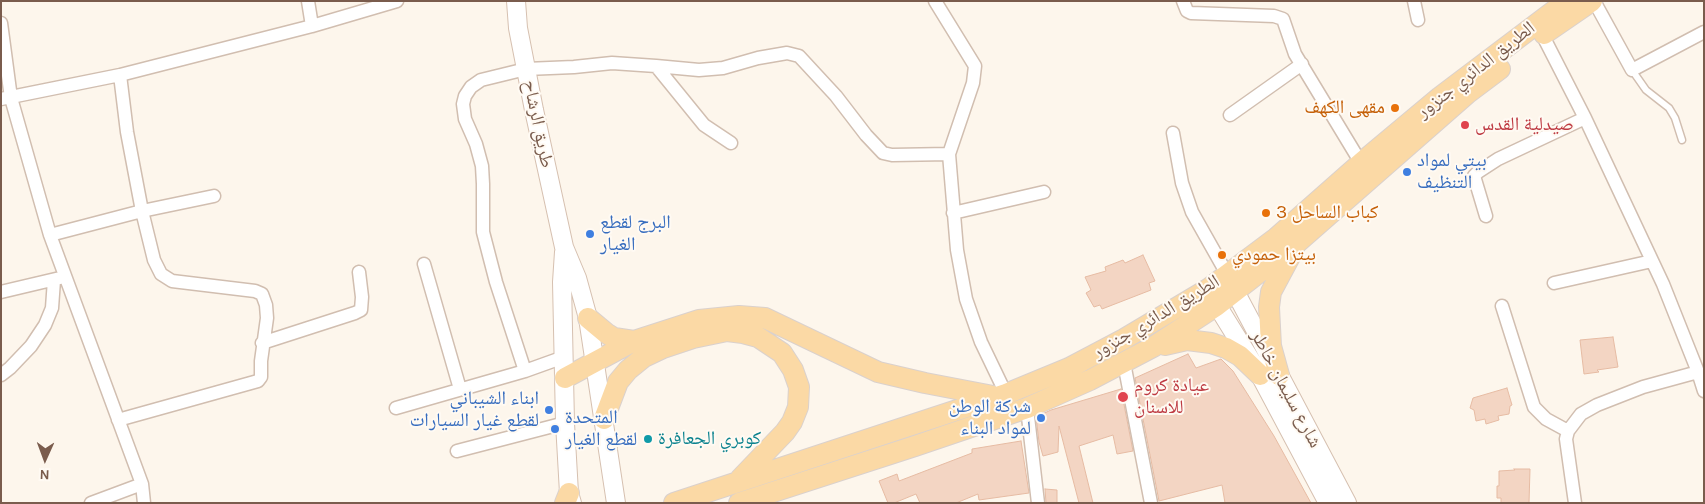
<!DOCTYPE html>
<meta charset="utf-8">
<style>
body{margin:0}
#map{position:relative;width:1705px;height:504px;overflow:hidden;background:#fdf6ec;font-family:Karla,sans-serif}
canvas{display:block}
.frame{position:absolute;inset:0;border:2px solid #7a5c4d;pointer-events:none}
.north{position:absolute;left:20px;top:434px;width:50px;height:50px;-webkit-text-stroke:4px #fffaf3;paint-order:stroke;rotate:182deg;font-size:14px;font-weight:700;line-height:20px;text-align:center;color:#7a5c4d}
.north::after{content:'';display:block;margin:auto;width:18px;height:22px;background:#7a5c4d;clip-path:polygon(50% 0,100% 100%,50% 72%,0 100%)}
</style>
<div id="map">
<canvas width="1705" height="504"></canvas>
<div class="frame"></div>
<div class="north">N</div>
</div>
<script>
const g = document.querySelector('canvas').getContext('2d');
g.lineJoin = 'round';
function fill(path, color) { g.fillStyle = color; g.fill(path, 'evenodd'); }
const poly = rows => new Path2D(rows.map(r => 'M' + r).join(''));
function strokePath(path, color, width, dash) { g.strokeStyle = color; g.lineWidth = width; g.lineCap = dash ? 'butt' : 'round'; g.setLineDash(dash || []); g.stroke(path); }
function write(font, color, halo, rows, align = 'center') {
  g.font = font + ' Karla,"Noto Naskh Arabic",sans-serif'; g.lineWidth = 4; g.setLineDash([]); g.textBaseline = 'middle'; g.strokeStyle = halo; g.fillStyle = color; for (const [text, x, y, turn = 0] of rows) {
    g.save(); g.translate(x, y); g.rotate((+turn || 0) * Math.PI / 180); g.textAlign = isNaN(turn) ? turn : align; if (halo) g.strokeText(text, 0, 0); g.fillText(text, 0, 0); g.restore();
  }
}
const building = poly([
 [1143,255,1155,281,1149,283,1151,290,1102,309,1100,305,1094,307,1086,293,1091,290,1085,277,1106,271,1105,267,1123,260,1125,263,1143,255],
 [1613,337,1618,367,1597,370,1599,372,1584,374,1580,340,1613,337],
 [1188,354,1196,368,1221,359,1233,371,1274,436,1311,503,1225,503,1222,485,1159,501,1135,378,1188,354],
 [1507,388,1512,405,1510,406,1509,414,1498,416,1499,420,1486,424,1485,419,1476,421,1474,410,1470,408,1473,398,1507,388],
 [1121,389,1133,451,1117,454,1113,435,1079,446,1093,503,1079,503,1059,426,1058,452,1043,456,1039,442,1036,417,1051,410,1121,389],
 [1021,441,1029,493,979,500,978,494,956,503,920,503,916,494,894,503,888,503,879,481,897,474,899,481,972,453,972,449,1021,441],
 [1514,469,1530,469,1529,503,1501,503,1501,498,1497,498,1497,486,1499,486,1499,471,1515,470,1514,469],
 [1045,489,1057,490,1057,503,1046,503,1045,489]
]);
const lane = poly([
 [1632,70,1646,90,1669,108,1675,118,1682,140]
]);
const street = poly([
 [308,1,312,26],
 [935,1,975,66,973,83,949,154,957,250,966,299,981,342,1006,394],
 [1183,1,1187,11,1191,13,1274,16,1283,19,1295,54,1361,163],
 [1414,1,1418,20],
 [1594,1,1632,70,1704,32],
 [1,23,11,98,50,235,142,484,144,503],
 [1543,36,1585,118,1663,284,1698,372,1704,391],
 [656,66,699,70,723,68,758,58,787,53,799,56,836,96,866,135,883,153,892,155,949,154],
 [1,99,120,75,312,26,397,1],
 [1230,115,1302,64],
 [1173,133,1182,183,1192,212,1227,274],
 [953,213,1044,192],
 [1486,216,1474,176,1478,172,1498,159,1585,118],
 [50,235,142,211,214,196],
 [424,264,460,389],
 [1554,283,1652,261],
 [1,292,60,278],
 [1502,306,1534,407,1546,419,1568,431],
 [262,343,355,313,361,310,362,297,359,272],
 [1124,363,1151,503],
 [525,371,496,282,483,232,483,184,482,166,476,144,465,119,463,104,465,96,471,87,481,80,526,69,574,67,612,63,656,66,704,125,731,143],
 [1,375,10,368,31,346,45,325,52,308,54,280],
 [396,408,525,371,564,357],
 [1027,408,1038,503],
 [118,420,258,381,261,377,261,361,267,318,266,305,262,294,255,291,172,281,161,274,154,260,142,211,127,132,120,75],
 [457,451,565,423],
 [91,503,142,484],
 [1575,503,1566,439,1568,431,1581,414,1597,405,1643,387,1698,372]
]);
const secondary = poly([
 [516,1,518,28,534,110,564,247,577,278,588,318,616,503],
 [564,252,562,282,565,423,569,493,572,503],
 [1229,280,1347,503],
 [1210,294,1260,375,1328,503]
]);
const primary = poly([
 [1544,34,1592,1],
 [588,318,606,333,614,338,634,341],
 [1165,345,1187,340,1211,343,1226,348,1240,356,1260,375],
 [1279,375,1271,346,1269,307,1271,292,1294,249],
 [565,378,634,341,699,320,739,316,765,318,878,372,925,383,993,396],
 [604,419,618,382,628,370,644,357,663,348,693,338,727,331,743,333,758,337,782,353,793,370,799,387,798,407,792,422,785,432,740,479],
 [565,503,569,493],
 [674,503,1006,394,1069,368,1124,339,1208,289,1276,238,1361,163,1440,97,1567,1],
 [739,503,915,446,1027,408,1090,380,1153,347,1216,306,1298,242,1468,93,1500,69]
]);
const markers = [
 [1395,108,5,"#e8710a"],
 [1465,125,5,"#e0444e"],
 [1407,172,5,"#3f7fe0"],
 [1266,213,5,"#e8710a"],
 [590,234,5,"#3f7fe0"],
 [1222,255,5,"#e8710a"],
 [1123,397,6,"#e0444e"],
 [549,410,5,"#3f7fe0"],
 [1041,418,5,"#3f7fe0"],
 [555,429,5,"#3f7fe0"],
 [648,439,5,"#0f9aa8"]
];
const streetNames = [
 ["الطريق الدائري جنزور",1476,70,-38],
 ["طريق الرشاح",538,124,78],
 ["الطريق الدائري جنزور",1156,317,-31],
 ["شارع سليمان خاطر",1286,389,62]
];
const foodNames = [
 ["مقهى الكهف",1385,108,"right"],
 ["كباب الساحل 3",1276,213],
 ["بيتزا حمودي",1232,255]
];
const healthNames = [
 ["صيدلية القدس",1475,125],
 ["عيادة كروم",1134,386],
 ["للاسنان",1134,408]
];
const shopNames = [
 ["بيتي لمواد",1417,161],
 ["التنظيف",1417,183],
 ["البرج لقطع",600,223],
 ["الغيار",600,245],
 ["ابناء الشيباني",539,399,"right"],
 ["لقطع غيار السيارات",539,421,"right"],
 ["شركة الوطن",1031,407,"right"],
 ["لمواد البناء",1031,429,"right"],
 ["المتحدة",565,418],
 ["لقطع الغيار",565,440]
];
const cultureNames = [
 ["كوبري الجعافرة",658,439]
];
fill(building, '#f3d5c3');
strokePath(building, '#e6bba3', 1);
strokePath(lane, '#d1beb0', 9);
strokePath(street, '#d1beb0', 15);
strokePath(secondary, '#d6c0b0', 20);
strokePath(primary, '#dad1cd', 22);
strokePath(lane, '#fff', 6);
strokePath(street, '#fff', 12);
strokePath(secondary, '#fff', 18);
strokePath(primary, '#fbd9a5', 20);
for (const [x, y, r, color] of markers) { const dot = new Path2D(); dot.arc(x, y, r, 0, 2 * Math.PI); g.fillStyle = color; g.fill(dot); strokePath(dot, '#fffaf3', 2); }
write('19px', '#7a5c4d', '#fffaf3', streetNames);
write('19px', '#c56008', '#fffaf3', foodNames, 'left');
write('19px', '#be3a42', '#fffaf3', healthNames, 'left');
write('19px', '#366cbe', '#fffaf3', shopNames, 'left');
write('19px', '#0d838f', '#fffaf3', cultureNames, 'left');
</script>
